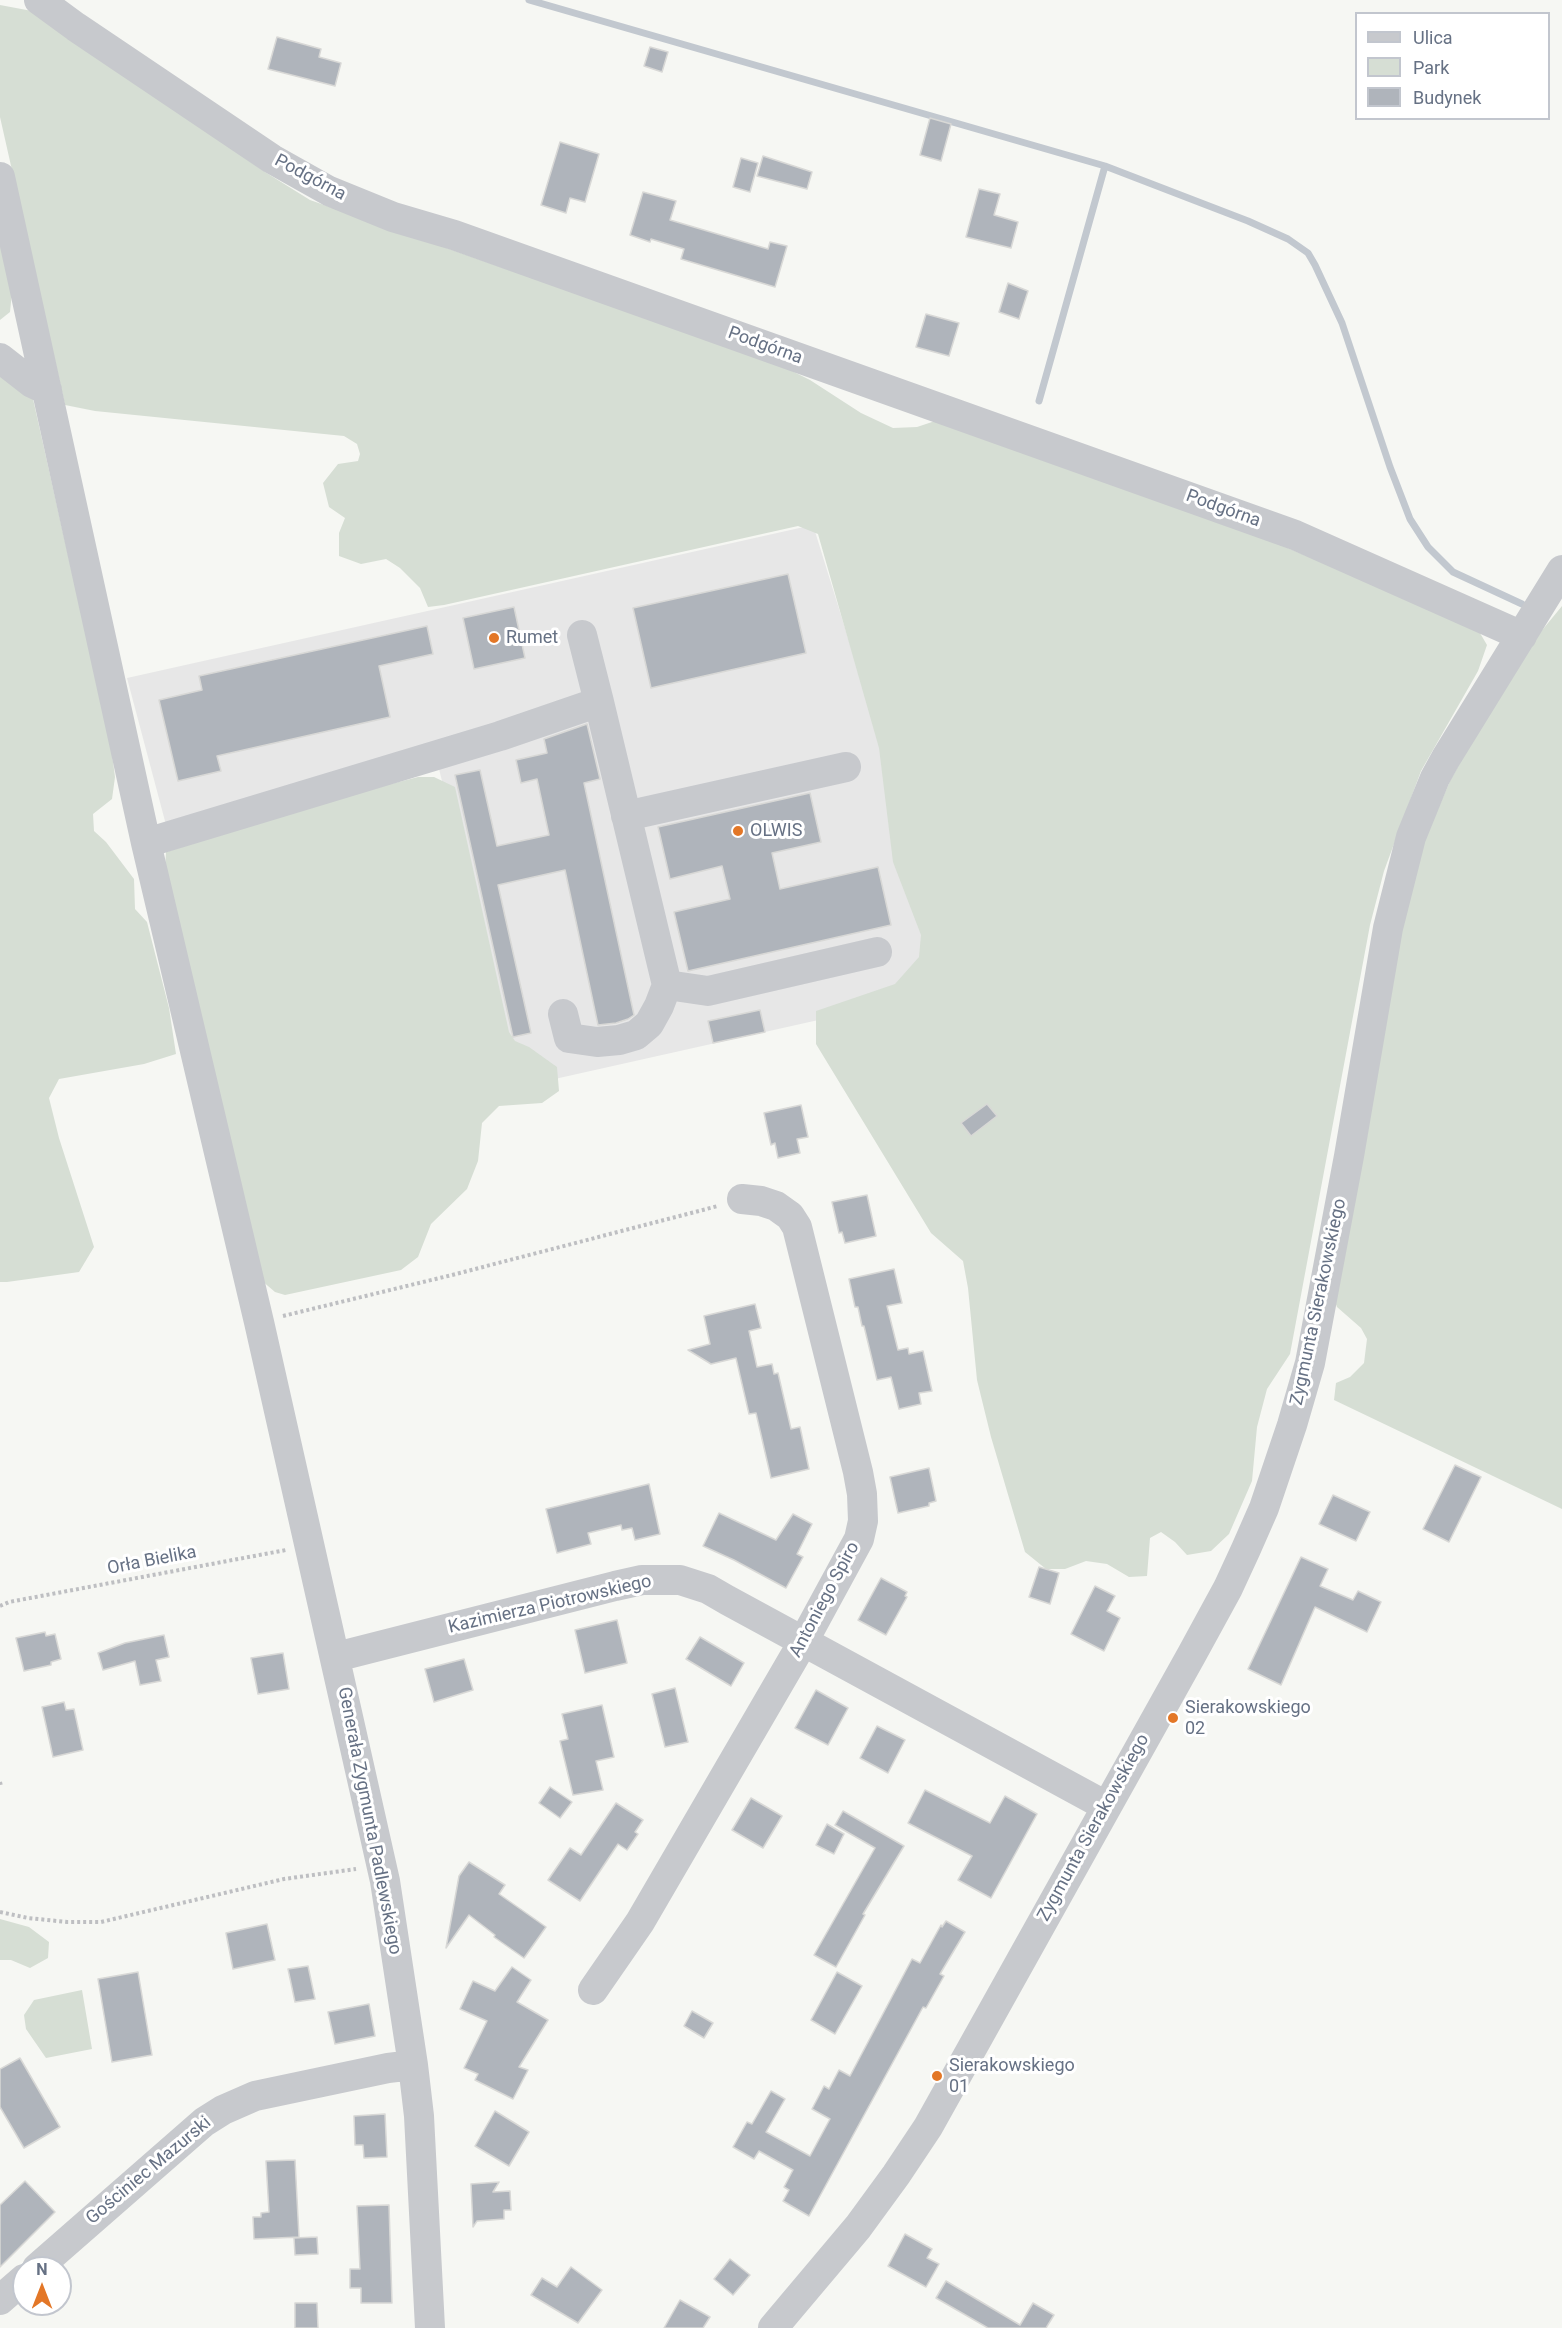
<!DOCTYPE html>
<meta charset="utf-8">
<style>
body{margin:0}
#map{position:relative;width:1562px;height:2328px;overflow:hidden;background:#f6f7f3;font-family:Roboto,sans-serif}
canvas{display:block}
.legend{position:absolute;left:1355px;top:12px;width:195px;height:108px;box-sizing:border-box;background:#fff;border:2px solid #c2c6ce;margin:0;padding:8px 10px;list-style:none;font-size:18px;color:#667184}
.legend li{display:flex;align-items:center;gap:12px;height:30px}
.legend b{width:30px;border:2px solid #c2c6ce}
.north{position:absolute;left:12px;top:2256px;width:60px;height:60px;box-sizing:border-box;background:#fff;border:2px solid #c2c6ce;border-radius:50%;rotate:0deg;font-size:16px;font-weight:700;line-height:24px;text-align:center;color:#667184}
.north::after{content:'';display:block;margin:auto;width:21px;height:27px;background:#e37727;clip-path:polygon(50% 0,100% 100%,50% 72%,0 100%)}
</style>
<div id="map">
<canvas width="1562" height="2328"></canvas>
<ul class="legend">
<li><b style="height:8px;background:#c7c9cd"></b>Ulica</li>
<li><b style="height:16px;background:#d6ded4"></b>Park</li>
<li><b style="height:16px;background:#afb4bb"></b>Budynek</li>
</ul>
<div class="north">N</div>
</div>
<script>
const g = document.querySelector('canvas').getContext('2d');
g.lineJoin = 'round';
function fill(path, color) { g.fillStyle = color; g.fill(path, 'evenodd'); }
const poly = rows => new Path2D(rows.map(r => 'M' + r).join(''));
function strokePath(path, color, width, dash) { g.strokeStyle = color; g.lineWidth = width; g.lineCap = dash ? 'butt' : 'round'; g.setLineDash(dash || []); g.stroke(path); }
function write(font, color, halo, rows, align = 'center') {
  g.font = font + ' Roboto,sans-serif'; g.lineWidth = 6; g.setLineDash([]); g.textBaseline = 'middle'; g.strokeStyle = halo; g.fillStyle = color; for (const [text, x, y, turn = 0] of rows) {
    g.save(); g.translate(x, y); g.rotate((+turn || 0) * Math.PI / 180); g.textAlign = isNaN(turn) ? turn : align; if (halo) g.strokeText(text, 0, 0); g.fillText(text, 0, 0); g.restore();
  }
}
const built = poly([
 [813,525,957,989,519,1087,439,769,174,855,127,678]
]);
const green = poly([
 [0,5,32,11,265,172,310,200,782,366,810,380,861,413,893,428,917,427,938,420,1231,524,1477,628,1487,645,1478,671,1421,771,1384,871,1370,925,1290,1354,1267,1389,1257,1427,1252,1481,1229,1534,1211,1551,1187,1555,1175,1542,1161,1532,1150,1538,1147,1576,1129,1577,1107,1564,1086,1561,1065,1569,1046,1569,1025,1552,991,1437,977,1380,968,1288,963,1261,931,1233,816,1044,816,1011,895,984,919,957,921,935,893,862,879,748,818,534,798,526,444,605,428,607,420,588,400,568,386,559,361,564,339,556,339,533,345,518,329,507,323,483,338,464,358,461,360,454,357,444,344,436,95,411,65,405,0,117],
 [0,225,13,282,10,312,0,320],
 [0,368,33,399,111,746,115,777,112,799,93,814,94,831,106,842,134,879,135,909,147,922,169,1008,176,1054,144,1064,59,1079,49,1098,59,1138,94,1247,79,1272,7,1282,0,1282],
 [1562,606,1562,1509,1334,1400,1336,1383,1350,1377,1364,1363,1367,1339,1361,1328,1337,1307,1330,1289,1407,902,1422,846,1450,781,1492,705,1539,634],
 [418,777,434,777,455,787,509,1032,515,1041,529,1047,557,1067,559,1091,542,1103,499,1106,482,1123,478,1161,467,1189,431,1224,418,1257,401,1270,285,1295,275,1292,261,1280,165,870,166,852,360,792],
 [0,1919,29,1927,49,1942,48,1958,30,1968,11,1960,0,1960],
 [82,1990,92,2049,46,2058,26,2029,24,2015,34,2000]
]);
const stream = poly([
 [529,0,1105,166,1248,221,1288,239,1308,253,1315,265,1342,323,1390,467,1410,519,1428,547,1453,572,1522,604],
 [1039,401,1105,166]
]);
const building = poly([
 [277,37,321,49,319,57,341,63,335,86,268,69,277,37],
 [650,47,668,52,662,72,644,66,650,47],
 [930,118,951,124,941,161,920,155,930,118],
 [560,142,599,154,585,202,570,198,566,213,541,205,560,142],
 [763,156,812,172,807,189,757,176,763,156],
 [741,158,758,163,750,192,733,187,741,158],
 [979,189,1000,194,994,215,1018,222,1011,248,966,237,979,189],
 [643,192,676,201,670,220,768,249,770,242,787,246,775,287,681,259,684,249,651,239,650,242,630,235,643,192],
 [1008,283,1028,291,1019,319,999,312,1008,283],
 [926,314,959,323,949,356,916,347,926,314],
 [788,574,806,653,651,688,633,608,788,574],
 [514,607,525,658,474,669,463,618,514,607],
 [427,626,433,654,379,666,390,717,217,756,221,771,178,781,159,700,202,690,199,676,427,626],
 [587,724,600,779,584,783,634,1015,628,1019,616,1023,598,1025,565,870,498,885,531,1033,513,1037,455,775,480,770,497,846,549,835,537,779,521,783,516,760,547,753,544,739,587,724],
 [810,793,821,842,772,853,780,889,878,867,891,925,688,971,674,912,730,899,722,866,670,879,658,827,810,793],
 [760,1010,765,1032,713,1043,708,1021,760,1010],
 [987,1104,997,1116,971,1136,961,1123,987,1104],
 [801,1105,808,1137,797,1139,800,1153,778,1158,775,1143,771,1145,764,1113,801,1105],
 [867,1195,876,1236,845,1243,842,1232,839,1233,832,1202,867,1195],
 [894,1269,902,1303,887,1306,898,1350,908,1348,909,1354,923,1351,932,1391,919,1393,921,1404,899,1409,891,1377,877,1380,864,1326,862,1326,858,1307,855,1307,849,1279,894,1269],
 [755,1304,761,1328,749,1331,757,1367,772,1364,774,1374,778,1373,791,1429,800,1427,809,1469,771,1478,756,1413,749,1414,736,1358,711,1364,688,1350,710,1344,704,1316,755,1304],
 [1455,1465,1481,1477,1449,1542,1423,1529,1455,1465],
 [929,1468,936,1501,929,1503,929,1506,898,1513,890,1477,929,1468],
 [649,1484,660,1534,635,1540,632,1528,622,1530,621,1525,588,1533,591,1544,557,1553,546,1509,649,1484],
 [1333,1495,1370,1512,1356,1541,1319,1524,1333,1495],
 [719,1513,776,1540,793,1514,812,1524,797,1554,803,1557,786,1588,734,1560,703,1546,719,1513],
 [1301,1557,1328,1569,1320,1586,1353,1600,1358,1591,1381,1602,1367,1632,1315,1607,1281,1685,1248,1669,1301,1557],
 [1039,1567,1059,1573,1050,1604,1029,1597,1039,1567],
 [881,1578,907,1592,905,1596,907,1597,886,1635,858,1620,881,1578],
 [1095,1586,1115,1596,1107,1611,1120,1618,1104,1651,1071,1634,1095,1586],
 [617,1620,627,1663,585,1673,575,1630,617,1620],
 [45,1632,46,1636,55,1634,61,1659,51,1662,51,1665,24,1671,16,1638,45,1632],
 [164,1635,169,1657,156,1660,161,1681,140,1685,135,1661,103,1670,98,1653,125,1643,164,1635],
 [700,1637,744,1663,731,1686,686,1659,700,1637],
 [283,1653,289,1689,258,1694,251,1658,283,1653],
 [464,1659,473,1690,434,1702,425,1669,464,1659],
 [675,1688,688,1742,665,1747,652,1694,675,1688],
 [816,1690,848,1708,828,1745,795,1728,816,1690],
 [64,1702,66,1710,74,1709,83,1750,53,1757,42,1707,64,1702],
 [602,1705,614,1757,596,1761,603,1790,573,1795,560,1741,568,1739,562,1714,602,1705],
 [877,1726,905,1740,888,1773,860,1758,877,1726],
 [550,1787,572,1802,560,1818,539,1803,550,1787],
 [925,1790,990,1823,1005,1796,1037,1814,991,1898,958,1880,972,1856,908,1823,925,1790],
 [751,1798,782,1816,763,1848,732,1830,751,1798],
 [616,1803,643,1820,635,1832,638,1834,627,1850,618,1844,580,1901,548,1880,570,1848,581,1855,616,1803],
 [843,1811,904,1846,863,1914,865,1915,836,1967,814,1955,875,1848,835,1825,843,1811],
 [827,1824,844,1834,834,1854,816,1845,827,1824],
 [469,1862,505,1885,499,1894,546,1927,524,1958,494,1937,495,1935,469,1915,446,1948,459,1876,469,1862],
 [946,1921,965,1932,940,1974,944,1976,926,2008,923,2007,809,2216,783,2201,789,2190,784,2187,793,2170,759,2151,754,2159,733,2147,747,2122,752,2124,771,2091,785,2099,766,2132,810,2156,830,2119,812,2109,824,2086,829,2089,839,2070,850,2076,912,1959,920,1963,941,1925,942,1927,946,1921],
 [267,1924,275,1960,233,1969,226,1933,267,1924],
 [308,1966,315,1999,295,2002,288,1969,308,1966],
 [512,1967,531,1980,517,2002,548,2020,519,2067,528,2070,513,2099,475,2080,478,2074,464,2068,487,2021,460,2009,473,1981,495,1991,512,1967],
 [138,1972,152,2055,112,2062,98,1979,138,1972],
 [837,1972,862,1986,835,2034,811,2020,837,1972],
 [369,2004,375,2036,335,2044,328,2012,369,2004],
 [692,2011,713,2023,704,2038,684,2026,692,2011],
 [20,2058,60,2127,24,2148,0,2107,0,2069,20,2058],
 [495,2111,529,2132,509,2166,475,2146,495,2111],
 [385,2114,387,2157,364,2158,363,2145,355,2145,354,2116,385,2114],
 [295,2160,299,2237,254,2239,253,2217,261,2217,261,2213,269,2212,266,2161,295,2160],
 [25,2181,55,2212,0,2267,0,2205,25,2181],
 [499,2182,493,2192,510,2191,511,2210,504,2210,504,2219,477,2221,473,2227,471,2184,499,2182],
 [389,2205,392,2303,361,2303,361,2288,350,2288,350,2269,360,2269,357,2206,389,2205],
 [905,2234,932,2249,927,2258,939,2264,926,2287,888,2266,905,2234],
 [317,2237,318,2254,295,2255,294,2238,317,2237],
 [730,2259,750,2275,733,2295,714,2279,730,2259],
 [571,2267,602,2290,578,2323,531,2295,542,2278,557,2287,571,2267],
 [946,2281,1020,2325,1033,2303,1054,2315,1046,2328,988,2328,936,2298,946,2281],
 [680,2300,710,2317,703,2328,664,2328,680,2300],
 [295,2303,317,2303,318,2328,295,2328,295,2303]
]);
const path = poly([
 [283,1316,452,1275,718,1206],
 [0,1606,9,1602,286,1550],
 [0,1782,1,1786],
 [0,1912,28,1918,67,1922,101,1922,284,1879,356,1869]
]);
const minor = poly([
 [39,0,76,27,272,159,329,191,393,217,454,235,1295,535,1522,636],
 [0,177,146,843,259,1322,385,1881,413,2065,419,2116,430,2328],
 [0,358,32,383,47,390],
 [599,702,667,985,708,991,877,952],
 [626,816,846,767],
 [146,843,500,736,599,702,582,635],
 [563,1014,569,1038,597,1042,619,1040,636,1035,649,1024,659,1006,667,985],
 [336,1657,615,1586,642,1580,680,1580,708,1589,727,1600,1106,1806],
 [593,1990,640,1922,803,1642,859,1539,863,1521,862,1494,858,1472,797,1227,790,1216,776,1206,761,1201,742,1199],
 [37,2268,204,2122,223,2110,255,2096,388,2068,413,2065],
 [0,2300,24,2279],
 [773,2328,858,2227,896,2175,928,2127,1192,1654,1228,1588,1246,1549,1264,1508,1292,1425,1310,1363,1349,1156,1388,928,1411,837,1435,778,1446,758,1562,570]
]);
const markers = [
 [494,638,6,"#e37727"],
 [738,831,6,"#e37727"],
 [1173,1718,6,"#e37727"],
 [937,2076,6,"#e37727"]
];
const streetNames = [
 ["Podgórna",310,178,28],
 ["Podgórna",765,346,20],
 ["Podgórna",1223,509,20],
 ["Zygmunta Sierakowskiego",1319,1302,-78],
 ["Orła Bielika",152,1561,-11],
 ["Antoniego Spiro",825,1600,-62],
 ["Kazimierza Piotrowskiego",550,1605,-13],
 ["Generała Zygmunta Padlewskiego",369,1821,79],
 ["Zygmunta Sierakowskiego",1094,1828,-61],
 ["Gościniec Mazurski",149,2171,-40]
];
const poiNames = [
 ["Rumet",506,638],
 ["OLWIS",750,831],
 ["Sierakowskiego",1185,1708],
 ["02",1185,1729],
 ["Sierakowskiego",949,2066],
 ["01",949,2087]
];
fill(built, '#e7e7e7');
fill(green, '#d6ded4');
strokePath(stream, '#c2c8cf', 7);
fill(building, '#afb4bb');
strokePath(building, '#d8d8d6', 1.5);
strokePath(path, '#bebfc2', 4, [3, 3]);
strokePath(minor, '#c7c9cd', 30);
for (const [x, y, r, color] of markers) { const dot = new Path2D(); dot.arc(x, y, r, 0, 2 * Math.PI); g.fillStyle = color; g.fill(dot); strokePath(dot, '#fff', 2); }
write('18px', '#667184', '#fff', streetNames);
write('18px', '#667184', '#fff', poiNames, 'left');
</script>
